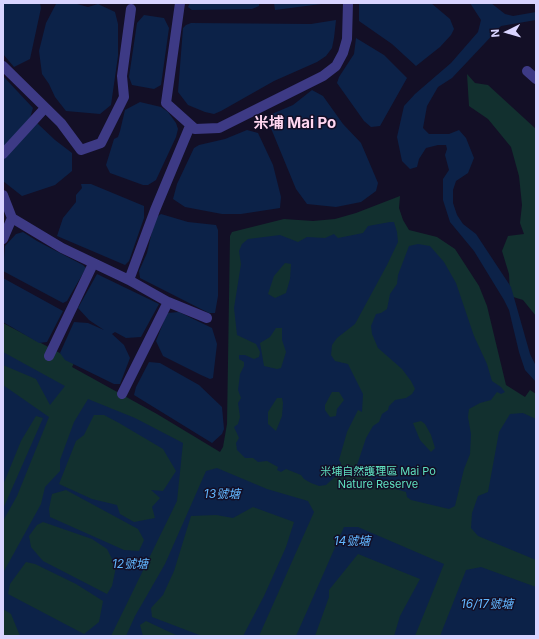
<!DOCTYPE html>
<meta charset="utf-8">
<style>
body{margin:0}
#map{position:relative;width:539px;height:639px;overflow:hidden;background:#130f26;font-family:Inter,sans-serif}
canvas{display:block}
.frame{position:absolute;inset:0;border:4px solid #d9d4ff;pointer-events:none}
.north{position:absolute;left:487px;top:12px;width:40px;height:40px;-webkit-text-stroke:3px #130f26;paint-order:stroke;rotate:265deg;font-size:11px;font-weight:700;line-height:16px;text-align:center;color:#d9d4ff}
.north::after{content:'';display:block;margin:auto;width:14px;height:18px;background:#d9d4ff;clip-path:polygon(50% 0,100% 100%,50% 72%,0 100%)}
</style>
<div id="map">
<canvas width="539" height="639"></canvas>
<div class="frame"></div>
<div class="north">N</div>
</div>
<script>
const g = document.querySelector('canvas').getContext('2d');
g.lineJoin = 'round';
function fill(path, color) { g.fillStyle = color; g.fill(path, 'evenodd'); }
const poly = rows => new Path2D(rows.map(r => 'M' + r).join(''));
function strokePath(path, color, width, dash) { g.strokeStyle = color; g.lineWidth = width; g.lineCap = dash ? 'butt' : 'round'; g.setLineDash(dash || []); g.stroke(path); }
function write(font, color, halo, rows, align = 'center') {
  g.font = font + ' Inter,"Noto Sans TC",sans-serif'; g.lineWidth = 3; g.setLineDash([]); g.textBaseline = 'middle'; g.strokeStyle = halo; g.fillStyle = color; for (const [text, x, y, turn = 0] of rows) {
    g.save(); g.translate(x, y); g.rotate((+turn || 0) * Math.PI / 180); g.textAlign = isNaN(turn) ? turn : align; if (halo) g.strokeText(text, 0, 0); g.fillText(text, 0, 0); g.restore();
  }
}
const green = poly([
 [467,74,475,83,488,85,536,129,536,316,523,300,510,296,509,274,502,251,508,236,524,234,520,223,522,205,519,176,511,147,488,119,469,106],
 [400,196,399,208,403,220,409,230,437,237,455,249,479,286,487,306,506,385,525,397,530,390,536,394,536,636,3,636,3,323,75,361,72,367,157,414,220,452,223,447,227,424,230,236,232,232,284,219,313,221,335,219,356,213]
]);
const water = poly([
 [3,3,40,3,41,8,30,59,14,67,3,54],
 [190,3,259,3,259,6,252,9,192,10,188,7],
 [274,3,329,3,275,10],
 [359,3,431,3,450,19,454,29,451,35,440,47,416,66,392,44,359,21],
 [470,3,491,3,505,14,513,16,536,12,536,20,501,26,452,78,438,87,427,106,423,128,429,134,449,134,459,130,466,138,474,158,468,173,456,181,453,190,453,203,457,215,463,224,476,234,511,287,530,354,536,366,536,382,525,370,519,352,509,310,504,300,474,251,450,222,443,200,443,179,449,170,445,155,447,149,446,145,438,145,426,148,419,159,417,167,410,169,402,161,397,137,404,106,415,94,451,63,478,32,481,20],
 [56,4,77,4,88,7,98,4,115,12,118,24,118,56,111,105,100,114,66,111,55,97,49,84,42,74,39,51,46,23],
 [144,15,164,18,169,28,161,85,154,89,132,85,129,77,137,23],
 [336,20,334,38,332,48,326,56,317,62,274,81,221,111,214,114,205,112,188,105,178,92,183,28,186,25,191,23,311,24],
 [356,38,384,55,407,78,380,126,371,127,364,121,337,83,339,77,354,54],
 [3,76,33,108,30,118,3,148],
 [312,90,323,96,343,124,361,143,378,183,376,191,361,202,336,207,307,204,296,189,268,121,272,114,293,105],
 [140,102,161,107,168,112,176,123,178,129,176,137,156,180,148,185,143,185,110,173,106,165,114,139,118,137,120,131,125,110],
 [37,123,55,140,72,153,72,171,55,185,22,196,3,181,3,159],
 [247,130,258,133,273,165,281,197,280,208,241,214,222,214,185,207,173,199,177,184,194,148,199,145,225,139],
 [81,184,91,184,144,206,144,218,129,261,125,265,57,236,63,218,76,202,76,195,82,188],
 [161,214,188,222,216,225,218,230,218,296,215,313,209,313,199,308,140,278,139,271,147,253,155,218],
 [390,222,394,222,397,232,398,242,387,265,355,324,337,338,332,345,331,355,335,361,348,364,363,394,362,412,358,410,347,432,339,460,341,463,339,473,326,485,319,486,311,483,304,479,301,475,286,469,281,472,277,470,278,467,267,461,258,462,253,458,245,458,237,450,236,443,239,438,234,427,238,424,240,417,238,403,241,398,238,390,240,374,244,366,244,362,239,359,239,355,245,355,254,359,259,357,260,352,256,344,237,335,234,308,241,264,239,251,242,244,248,239,280,235,298,242,307,237,325,238,334,234,338,238,363,233,368,226],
 [285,263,291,264,290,279,286,293,275,298,268,294,274,276],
 [276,328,282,328,282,340,286,352,281,368,277,369,264,366,260,343,270,337],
 [332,392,339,392,344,400,337,409,336,416,330,417,325,410,325,405],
 [277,398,282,398,283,403,282,416,276,431,268,424,268,412],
 [23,232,37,241,83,265,86,268,67,301,63,303,3,271,5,246,16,234],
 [418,244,430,246,444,262,456,283,474,336,487,364,492,381,501,387,505,392,501,394,497,392,491,400,480,403,469,409,468,417,471,434,470,454,464,469,455,506,449,509,411,500,407,497,406,492,379,484,357,469,357,465,366,438,373,426,379,422,382,414,388,410,389,406,395,400,406,398,412,394,415,389,411,381,402,369,378,348,372,334,371,326,376,314,381,313,387,309,390,294,397,284,398,275,409,246],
 [421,421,425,424,431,435,435,448,431,452,420,440,413,423],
 [97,274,159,304,141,337,126,338,115,332,112,334,124,345,130,358,120,384,114,384,65,360,60,353,74,322,88,323,104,330,89,320,78,308],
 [3,278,63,311,47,342,39,343,3,322],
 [179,312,212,328,217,344,213,378,210,379,201,375,163,356,156,341,167,313],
 [3,352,65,386,50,405,36,379,3,365],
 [149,362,160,363,199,385,222,407,224,429,222,434,212,443,134,395,136,387],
 [3,385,49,417,17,496,3,521,3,509,43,418,36,416,21,441,3,485],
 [88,399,135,418,183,443,177,501,111,636,20,636,11,614,3,609,3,573,41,504,45,487,60,471,60,460,74,422],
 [94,415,104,415,119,423,163,449,176,471,163,491,151,490,160,498,152,507,155,518,134,522,120,514,117,505,92,499,59,484,76,441,84,435],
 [66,490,138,529,144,540,139,551,124,550,50,517,49,509,52,494],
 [43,522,92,539,107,549,116,567,112,586,107,594,43,561,31,547,29,536,37,525],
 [26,562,35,564,76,584,103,601,99,622,84,634,8,594,10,584],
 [523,413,536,419,536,560,478,536,471,528,472,513,478,496,488,492,499,432,510,414],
 [217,468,267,489,308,501,314,512,259,636,243,636,264,596,286,547,294,522,253,507,233,518,216,515,191,516,174,571,163,595,151,608,152,617,202,636,178,636,146,621,140,625,143,636,126,636,135,616,165,564,206,471],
 [344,527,358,527,444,564,415,636,394,636,400,616,420,579,358,554,329,590,329,597,315,636,296,636],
 [481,567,536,587,536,636,440,636,466,570]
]);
const minor = poly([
 [180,3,166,103,195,129,219,128,323,76,336,66,343,53,347,39,348,3],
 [3,66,61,123,81,150,101,143,124,97,122,76,131,9],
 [527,71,536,79],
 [3,154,45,108],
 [3,195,12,218,62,248,129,280,168,302,207,318],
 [3,239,12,218],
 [129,280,155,210,190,126],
 [49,356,93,264],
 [122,394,168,302]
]);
const parkNames = [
 ["米埔自然護理區 Mai Po",378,472],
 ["Nature Reserve",378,485]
];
const waterNames = [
 ["13號塘",222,494],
 ["14號塘",352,541],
 ["12號塘",130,564],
 ["16/17號塘",487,604]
];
const districtNames = [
 ["米埔 Mai Po",295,123]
];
fill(green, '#12302f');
fill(water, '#0c2248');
strokePath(minor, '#3d3a85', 10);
write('11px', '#5fe0c0', '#130f26', parkNames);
write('italic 12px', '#62b6ff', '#130f26', waterNames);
write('bold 15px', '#ffd6f0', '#130f26', districtNames);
</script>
